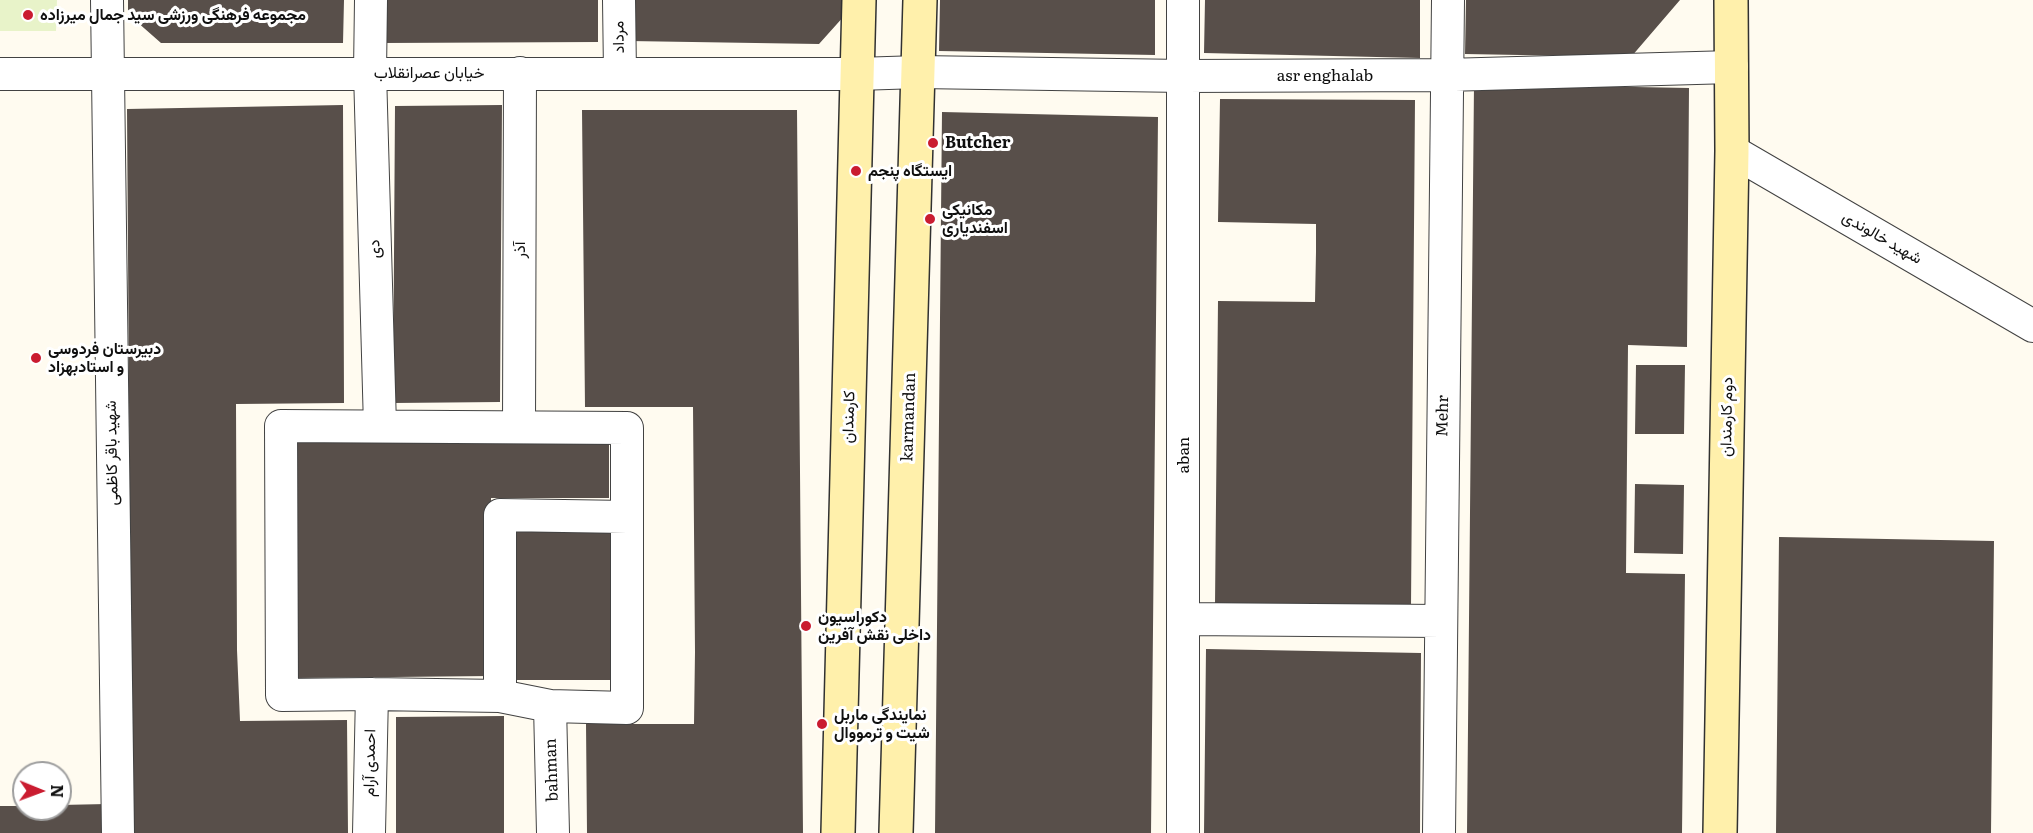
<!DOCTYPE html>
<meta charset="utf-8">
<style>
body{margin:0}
#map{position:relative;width:2033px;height:833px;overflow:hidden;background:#fffbf0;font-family:Literata,serif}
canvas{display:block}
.north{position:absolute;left:12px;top:761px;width:60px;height:60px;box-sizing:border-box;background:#fff;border:2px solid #9f9f9f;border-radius:50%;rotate:91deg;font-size:16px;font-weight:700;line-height:24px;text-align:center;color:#0f0f0f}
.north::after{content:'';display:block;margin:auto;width:21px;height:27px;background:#ca1c30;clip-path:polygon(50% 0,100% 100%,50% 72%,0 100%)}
</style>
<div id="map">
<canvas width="2033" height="833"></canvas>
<div class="north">N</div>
</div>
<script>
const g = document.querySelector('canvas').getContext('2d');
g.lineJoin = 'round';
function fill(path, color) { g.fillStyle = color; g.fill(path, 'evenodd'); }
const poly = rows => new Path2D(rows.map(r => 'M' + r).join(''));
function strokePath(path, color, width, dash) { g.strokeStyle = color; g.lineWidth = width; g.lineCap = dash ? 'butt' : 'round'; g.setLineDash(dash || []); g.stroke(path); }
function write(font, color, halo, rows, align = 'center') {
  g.font = font + ' Literata,Vazirmatn,serif'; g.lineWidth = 6; g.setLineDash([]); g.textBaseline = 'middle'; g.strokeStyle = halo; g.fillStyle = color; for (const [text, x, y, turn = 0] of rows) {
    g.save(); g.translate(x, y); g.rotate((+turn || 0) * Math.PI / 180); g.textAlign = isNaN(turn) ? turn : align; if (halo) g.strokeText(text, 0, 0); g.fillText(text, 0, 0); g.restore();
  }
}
const pitch = poly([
 [0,0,57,0,56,31,0,31]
]);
const building = poly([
 [128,0,344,0,343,43,161,43,128,14],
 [383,0,598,0,598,42,383,43],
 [629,0,845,0,845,15,819,44,629,41],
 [940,0,1155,0,1155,55,939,51],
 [1205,0,1420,0,1420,58,1204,53],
 [1466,0,1680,0,1631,57,1465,54],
 [1474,84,1689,88,1687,347,1628,345,1626,573,1685,574,1682,833,1467,833],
 [1220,99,1415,100,1411,606,1215,604,1218,301,1315,302,1316,252,1316,224,1218,222],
 [343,105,344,403,236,404,237,650,240,721,347,720,348,833,132,833,127,109],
 [502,105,500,402,393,403,395,106],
 [582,110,797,110,803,833,587,833,586,724,694,724,695,652,693,407,585,407],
 [942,112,1158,117,1151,833,935,833],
 [1636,365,1685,365,1684,434,1635,434],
 [609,438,609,498,491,498,491,676,296,678,297,440],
 [1635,484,1684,485,1683,554,1634,553],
 [514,528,612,528,611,680,514,680],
 [1779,537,1994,541,1991,833,1776,833],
 [1206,649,1421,653,1420,833,1204,833],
 [504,716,504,833,396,833,396,717],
 [107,804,107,833,0,833,0,806,24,806,24,809,60,809,60,805]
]);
const street = poly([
 [107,0,118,833],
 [371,0,370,72,380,426],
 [619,0,620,73],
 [1183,0,1183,833],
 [0,74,857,74,919,72,1184,76,1446,75,1732,67],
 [1732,151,2033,326],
 [281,426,627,428,627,708,550,706,500,696,372,694,282,695,281,426],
 [519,427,520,73],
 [1184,619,1441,621],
 [500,696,500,515,627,517],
 [550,706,553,833],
 [369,833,372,694],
 [1439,833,1448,0]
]);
const secondary = poly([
 [838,833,859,0],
 [896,833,920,0],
 [1720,833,1732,151,1731,0]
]);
const markers = [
 [28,15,6,"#ca1c30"],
 [933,143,6,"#ca1c30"],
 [856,171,6,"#ca1c30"],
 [930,219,6,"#ca1c30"],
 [36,358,6,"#ca1c30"],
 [806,626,6,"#ca1c30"],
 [822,724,6,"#ca1c30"]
];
const poiNames = [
 ["مجموعه فرهنگی ورزشی سید جمال میرزاده",40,15],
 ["Butcher",945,143],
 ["ایستگاه پنجم",868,171],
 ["مکانیکی",942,210],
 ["اسفندیاری",942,228],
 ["دبیرستان فردوسی",48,349],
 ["و استادبهزاد",48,367],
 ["دکوراسیون",818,617],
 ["داخلی نقش آفرین",818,635],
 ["نمایندگی ماربل",834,715],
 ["شیت و ترمووال",834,733]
];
const streetNames = [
 ["مرداد",619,37,-91],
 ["خیابان عصرانقلاب",429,73],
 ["asr enghalab",1325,76],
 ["شهید خالوندی",1882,238,30],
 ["دی",375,249,-92],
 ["آذر",520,250,-90],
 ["Mehr",1443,416,-89],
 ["کارمندان",849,417,-88],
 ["karmandan",909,417,-88],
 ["دوم کارمندان",1727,417,-89],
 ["شهید باقر کاظمی",112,453,-91],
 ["aban",1184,455,-90],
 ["احمدی آرام",370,763,-89],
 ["bahman",552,770,-92]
];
fill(pitch, '#e8f3c9');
fill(building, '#584f4a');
strokePath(street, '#424242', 34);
strokePath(secondary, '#313131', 36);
strokePath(street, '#fff', 32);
strokePath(secondary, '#fff0ab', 33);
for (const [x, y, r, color] of markers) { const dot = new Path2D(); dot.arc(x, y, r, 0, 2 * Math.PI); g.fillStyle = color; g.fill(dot); strokePath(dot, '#fff', 2); }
write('bold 16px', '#0f0f0f', '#fff', poiNames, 'left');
write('16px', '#0f0f0f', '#fff', streetNames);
</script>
